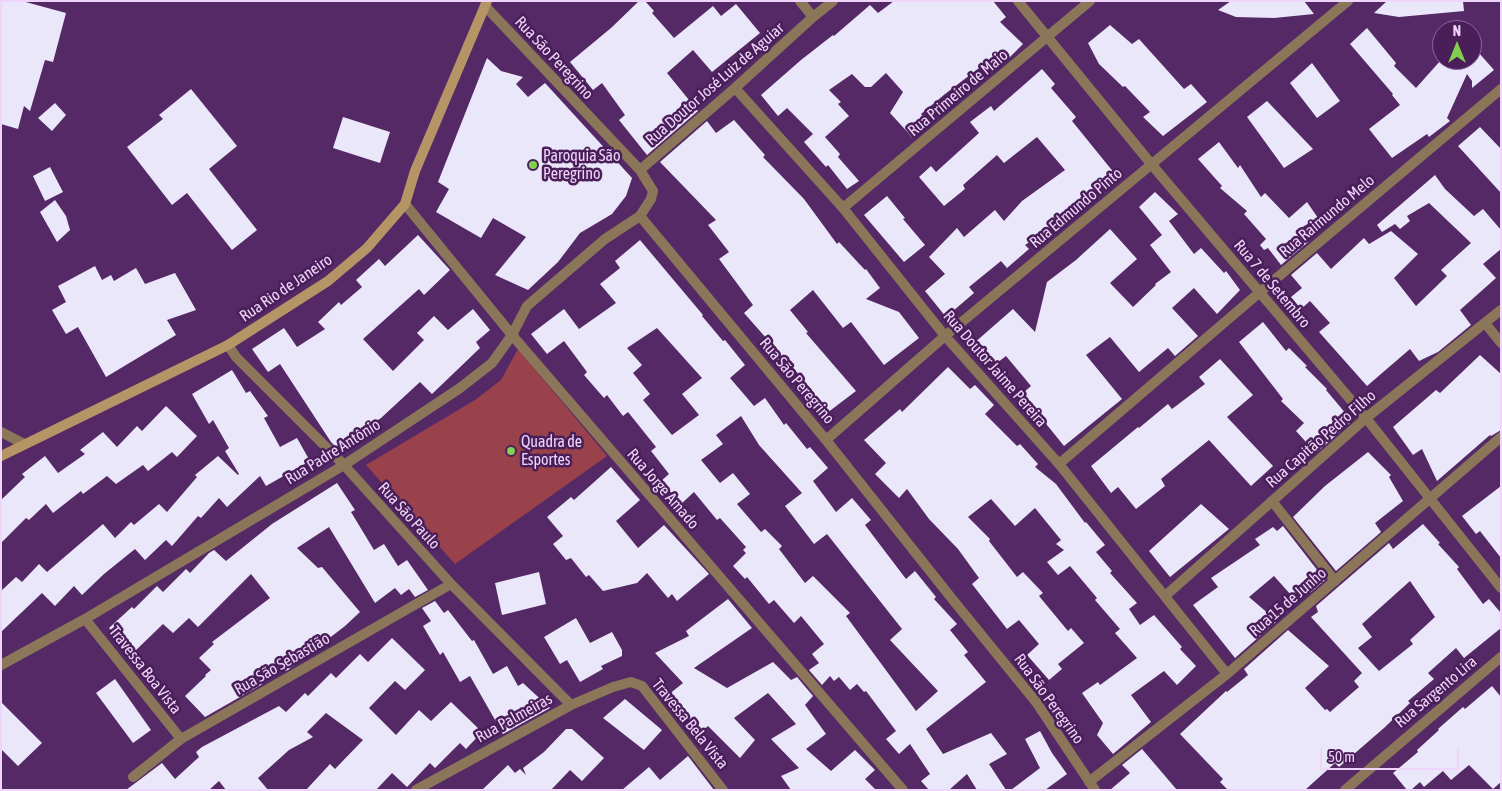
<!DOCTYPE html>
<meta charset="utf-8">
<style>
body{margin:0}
#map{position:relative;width:1502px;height:791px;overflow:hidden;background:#542965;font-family:"Asap Condensed",sans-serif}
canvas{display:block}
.frame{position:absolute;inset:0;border:2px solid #eed5f9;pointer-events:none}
.north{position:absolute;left:1432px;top:20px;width:50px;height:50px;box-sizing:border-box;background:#491e59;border:1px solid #8b6799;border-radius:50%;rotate:0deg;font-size:14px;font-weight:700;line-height:20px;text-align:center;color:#eed5f9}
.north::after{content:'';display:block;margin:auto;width:18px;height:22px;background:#81d050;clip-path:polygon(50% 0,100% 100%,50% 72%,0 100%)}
.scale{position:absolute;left:1320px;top:748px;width:139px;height:22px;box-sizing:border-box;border:2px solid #eed5f9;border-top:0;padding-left:6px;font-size:15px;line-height:18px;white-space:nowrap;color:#eed5f9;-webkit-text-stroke:4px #491e59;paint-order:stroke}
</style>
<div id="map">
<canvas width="1502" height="791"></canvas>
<div class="frame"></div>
<div class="north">N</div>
<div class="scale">50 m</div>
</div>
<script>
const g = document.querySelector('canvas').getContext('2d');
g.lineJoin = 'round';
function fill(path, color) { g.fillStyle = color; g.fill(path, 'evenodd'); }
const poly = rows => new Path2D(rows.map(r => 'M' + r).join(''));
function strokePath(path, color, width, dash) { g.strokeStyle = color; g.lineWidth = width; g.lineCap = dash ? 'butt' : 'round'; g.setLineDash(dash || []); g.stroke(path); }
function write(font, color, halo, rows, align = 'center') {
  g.font = font + ' "Asap Condensed",sans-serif'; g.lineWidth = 5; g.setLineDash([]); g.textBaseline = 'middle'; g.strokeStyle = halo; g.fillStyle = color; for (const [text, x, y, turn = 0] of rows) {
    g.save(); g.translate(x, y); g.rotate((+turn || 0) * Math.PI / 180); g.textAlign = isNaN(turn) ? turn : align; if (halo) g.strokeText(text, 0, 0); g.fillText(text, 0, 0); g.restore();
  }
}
const green = poly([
 [518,349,607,456,455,564,366,465,475,400,501,380]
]);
const building = poly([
 [1,1,22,1,66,13,53,62,45,60,30,111,24,106,18,129,1,124],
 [639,1,645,1,654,11,652,13,674,38,713,6,721,16,736,4,760,33,712,72,693,50,667,73,698,111,647,155,619,120,625,115,602,83,593,90,570,62,611,28],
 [894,1,993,1,1006,17,1000,22,1023,44,1004,63,997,57,990,64,987,62,945,94,921,114,929,123,912,137,890,113,903,92,886,73,871,87,865,87,852,74,829,90,841,102,838,104,849,116,825,137,840,154,838,157,859,181,847,189,828,165,826,167,804,142,813,134,787,108,778,116,761,95,801,60,833,35,834,36,870,5,878,13],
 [1231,1,1304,1,1314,14,1274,18,1236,17,1218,10],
 [1387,1,1463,1,1464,11,1399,17,1374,13],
 [1110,25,1132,44,1139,39,1184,89,1191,84,1207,102,1163,136,1143,117,1150,112,1125,86,1123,87,1099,64,1088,43],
 [1367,28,1396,63,1394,66,1416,88,1441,60,1472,60,1472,45,1494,70,1472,88,1472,81,1467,74,1447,118,1450,121,1429,137,1427,134,1392,158,1369,129,1400,105,1392,95,1393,94,1350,44],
 [487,58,501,71,523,77,516,84,528,97,545,83,632,178,626,196,612,214,580,233,558,262,528,290,495,275,526,237,493,218,481,238,436,212,449,189,438,182],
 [1312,63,1340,101,1317,118,1290,83],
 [1042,69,1055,84,1051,88,1076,117,1072,121,1115,174,1074,207,1076,209,1053,228,1052,227,1025,245,1029,249,1007,268,1001,261,969,287,974,293,946,317,925,291,945,274,929,257,957,228,964,237,995,210,1004,221,1022,201,1065,170,1037,137,1004,163,997,155,963,185,965,189,944,206,919,177,931,166,936,172,979,133,970,122,991,106,994,111],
 [191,89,237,146,209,169,257,230,232,250,187,193,172,205,127,147,163,119,159,115],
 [1267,101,1313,149,1284,168,1247,117],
 [55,103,66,115,52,131,38,118],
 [343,117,390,132,380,163,333,148],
 [734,120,765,155,763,157,804,199,837,244,839,242,865,270,866,269,880,288,866,299,899,312,919,338,884,365,851,322,843,328,813,290,790,310,808,332,806,333,856,391,827,413,813,396,815,394,789,363,783,368,765,346,767,339,744,313,753,305,719,259,729,252,708,225,716,220,660,162,707,121,716,133],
 [1480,127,1501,149,1501,193,1458,146],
 [1219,142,1238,168,1240,165,1261,197,1265,193,1289,218,1307,202,1318,218,1299,229,1308,242,1281,265,1268,248,1264,250,1260,245,1266,239,1244,214,1247,211,1220,188,1222,186,1198,159],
 [50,167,63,192,45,201,33,176],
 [1435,175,1445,189,1474,216,1483,209,1501,230,1501,249,1483,264,1496,278,1460,310,1471,325,1438,352,1419,361,1410,349,1367,386,1319,332,1330,323,1310,301,1301,309,1291,297,1302,288,1291,275,1317,253,1331,269,1364,238,1369,244,1391,231,1418,254,1394,278,1416,306,1447,276,1441,270,1471,243,1429,203,1407,216,1410,221,1400,229,1395,224,1382,232,1377,225],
 [1155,192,1178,214,1169,221,1194,254,1201,248,1224,273,1226,271,1240,290,1217,314,1194,288,1172,308,1198,336,1175,356,1168,348,1139,372,1110,337,1086,355,1122,399,1064,446,1022,394,1031,386,1006,356,993,366,973,344,1013,309,1035,332,1047,282,1076,260,1110,229,1137,259,1110,283,1133,307,1156,285,1155,284,1171,272,1150,245,1162,235,1139,207],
 [887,196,905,218,903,219,925,245,904,262,864,215],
 [55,200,66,216,70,230,57,242,40,212],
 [418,235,450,270,424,295,419,289,363,339,393,371,424,340,417,333,434,316,448,330,473,309,490,330,476,342,480,348,432,394,420,382,381,418,336,447,331,442,280,364,268,372,252,349,284,328,297,347,325,329,318,322,339,302,341,305,362,287,356,280,379,259,385,266],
 [640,240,703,315,702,316,723,341,725,340,745,365,730,378,754,406,765,398,784,425,786,423,807,449,810,447,828,468,813,481,836,512,852,498,871,520,865,525,906,579,915,571,936,597,934,599,957,624,950,630,968,652,964,655,986,682,926,729,943,754,991,733,1007,754,989,764,1006,790,977,790,967,774,949,790,929,790,921,781,930,774,910,744,899,754,886,739,896,731,866,691,864,692,857,684,850,690,839,677,834,681,830,676,822,685,809,670,819,663,812,654,824,644,801,616,794,623,774,600,769,604,747,577,745,579,733,566,746,553,743,550,746,547,720,518,717,520,694,492,681,504,661,481,669,474,651,451,656,447,628,412,623,416,607,395,604,398,584,375,587,372,564,341,547,354,531,334,564,309,579,329,616,303,600,284,620,268,615,261],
 [657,328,702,378,682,394,699,415,672,435,643,400,650,394,633,373,642,365,627,348],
 [741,416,759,445,802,493,785,506,814,544,827,534,902,629,890,640,938,691,916,711,846,616,850,613,813,576,805,583,779,549,782,546,765,529,761,532,737,504,750,494,733,473,720,483,701,460,723,444,716,435],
 [95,266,102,280,111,275,114,281,136,268,145,284,175,273,196,310,167,320,176,335,106,377,78,327,66,334,52,310,66,302,58,286],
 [1263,322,1286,351,1289,348,1307,366,1305,367,1327,389,1326,390,1352,421,1316,453,1296,431,1304,423,1281,401,1283,399,1239,342],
 [1480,355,1501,374,1501,430,1491,436,1490,435,1437,481,1422,449,1413,455,1393,427,1436,390,1440,393],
 [1220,359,1253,395,1227,417,1273,466,1251,486,1209,440,1161,479,1165,486,1136,509,1118,487,1111,493,1091,466,1138,427,1139,428,1168,404,1172,409,1205,384,1199,377],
 [948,367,970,389,975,385,994,405,985,414,1017,446,1020,444,1038,464,1035,467,1056,484,1085,523,1086,522,1105,545,1096,552,1112,571,1110,573,1137,603,1129,609,1140,625,1154,615,1182,647,1180,649,1196,666,1177,685,1164,671,1131,695,1151,722,1113,754,1097,735,1103,723,1082,693,1098,682,1100,685,1137,658,1115,633,1120,629,1095,600,1097,598,1070,566,1058,575,1047,562,1064,550,1056,544,1061,540,1035,508,1015,526,991,499,968,517,990,539,989,541,1017,577,1023,572,1043,593,1039,596,1068,631,1071,628,1084,643,1058,664,1062,669,1049,680,1027,655,1039,644,1019,620,1007,629,972,584,979,578,958,549,929,519,907,489,899,498,875,474,886,463,864,440,900,409,902,412],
 [232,370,246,393,250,391,268,416,264,418,280,447,297,438,310,461,266,486,260,476,227,507,219,498,201,518,198,516,172,546,166,540,145,560,135,549,104,574,82,595,74,586,55,606,42,593,1,632,1,591,16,577,22,582,39,564,47,572,103,524,115,538,131,522,134,525,159,504,167,512,197,477,195,475,218,456,238,475,239,474,225,451,229,448,213,420,209,424,192,394],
 [166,406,197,436,177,457,172,452,148,471,143,465,116,484,107,476,83,494,81,491,53,513,46,504,29,520,26,518,1,543,1,500,25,477,22,474,45,456,58,473,85,454,80,450,103,432,117,447,137,426,142,431],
 [1368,452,1391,475,1389,477,1403,501,1375,523,1381,532,1336,571,1293,517,1325,486],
 [611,467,640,500,616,521,638,548,664,525,709,574,677,601,672,594,668,598,647,573,637,583,603,591,589,575,586,577,571,558,566,560,553,544,563,536,547,517,571,497,574,500],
 [337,483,355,510,351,512,374,550,384,544,398,566,407,560,428,590,415,597,409,589,401,595,395,588,375,603,329,527,297,548,318,568,322,567,360,612,345,626,288,670,285,671,281,667,261,685,205,717,185,696,206,676,205,675,211,670,199,658,214,644,212,642,270,598,251,574,198,627,189,618,173,633,163,624,133,653,109,628,132,607,134,609,157,586,163,592,186,569,190,573,209,553,214,550,226,561,272,524],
 [1501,486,1501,558,1480,531,1476,534,1462,516],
 [1201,504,1229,529,1170,577,1149,551],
 [1423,524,1440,543,1438,544,1459,567,1457,569,1483,604,1489,599,1501,613,1501,628,1464,658,1456,648,1428,673,1434,679,1408,701,1410,703,1384,728,1339,767,1335,763,1305,790,1228,790,1220,782,1223,779,1180,734,1226,691,1227,692,1248,675,1244,669,1288,630,1329,666,1305,688,1325,710,1327,709,1330,712,1359,687,1354,681,1362,673,1311,617,1318,612,1316,606,1389,543,1393,549],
 [1410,581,1435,617,1410,640,1413,644,1379,671,1358,648,1372,637,1362,624],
 [1283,526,1325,580,1310,593,1306,585,1291,595,1274,576,1249,597,1277,621,1235,658,1193,605,1218,587,1211,578,1260,545,1255,539,1273,527,1277,531],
 [539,572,546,604,502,615,495,583],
 [728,599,752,628,694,668,727,688,773,662,791,680,797,677,813,696,805,705,826,734,806,749,831,771,855,750,875,770,865,779,876,790,791,790,781,776,799,768,771,739,796,724,768,693,734,718,755,740,740,758,708,726,700,733,668,695,683,683,655,653,689,636,686,631],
 [435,601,444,613,448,610,472,641,474,640,493,674,507,666,518,686,523,683,550,708,503,734,470,676,460,682,443,652,440,655,423,626,431,621,422,608],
 [576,618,590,643,612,632,622,650,622,656,601,666,603,669,580,682,567,660,560,664,544,637],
 [392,638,425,670,405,690,395,681,369,708,396,735,419,710,431,721,451,702,482,732,466,749,460,743,435,768,430,763,407,787,392,773,376,790,306,790,330,764,335,769,363,740,326,713,307,732,313,737,289,750,258,778,268,790,226,790,219,781,209,790,126,790,162,763,175,779,199,757,196,752,202,747,279,706,286,712,305,693,308,696,331,673,336,678,360,654,368,662],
 [115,679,151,730,133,743,96,693],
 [1492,686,1501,697,1501,782,1493,789,1469,765,1451,780,1443,771,1424,787,1420,782,1411,790,1407,790,1393,773,1418,752,1417,750,1439,730,1438,729,1463,707,1465,709],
 [625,699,662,730,644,750,603,718],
 [1,702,42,743,18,766,1,749],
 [566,729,572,729,604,758,582,781,570,770,551,790,482,790,508,765,515,773,520,769,526,775,523,768,544,752],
 [1040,731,1052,753,1067,774,1045,790,1011,790,1040,768,1025,739],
 [1142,749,1177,790,1110,790,1130,773,1122,765],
 [688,756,714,790,622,790,649,767,660,780]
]);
const service = poly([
 [1272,501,1335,581]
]);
const minor = poly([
 [800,1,813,17],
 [1018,1,1152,165,1366,418,1501,588],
 [485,6,640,170,653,191,651,199,640,216,826,440,953,600,1036,702,1095,790],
 [735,88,843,208,945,336,1059,464,1227,674],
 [640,170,735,88,813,17,833,1],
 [405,204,512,335,903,790],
 [843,208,1090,1],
 [1485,323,1501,343],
 [228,345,236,357,344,465,451,584,571,705],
 [826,440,945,336,1348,1],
 [1059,464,1260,292,1501,89],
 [1165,596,1366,418,1501,310],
 [85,619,181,739],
 [1,665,85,619,344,465,460,388,492,363,512,335,527,306,605,239,640,216],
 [133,777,181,739,451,584],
 [1089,782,1227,674,1501,437],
 [416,790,571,705,613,687,631,682,642,686,723,790],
 [1345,790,1501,657]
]);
const tertiary = poly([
 [1,432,24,444]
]);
const secondary = poly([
 [1,456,228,345,328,281,367,248,405,204,415,171,487,1]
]);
const markers = [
 [533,165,5,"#81d050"],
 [511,451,5,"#81d050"]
];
const streetNames = [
 ["Rua São Peregrino",554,58,47],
 ["Rua Doutor José Luiz de Aguiar",715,84,-41],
 ["Rua Primeiro de Maio",958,93,-40],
 ["Rua Edmundo Pinto",1076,208,-40],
 ["Rua Raimundo Melo",1327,216,-40],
 ["Rua 7 de Setembro",1272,284,50],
 ["Rua Rio de Janeiro",286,288,-34],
 ["Rua Doutor Jaime Pereira",995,369,49],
 ["Rua São Peregrino",797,381,50],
 ["Rua Capitão Pedro Filho",1321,439,-41],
 ["Rua Padre Antônio",333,452,-32],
 ["Rua Jorge Amado",663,489,49],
 ["Rua São Paulo",409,516,48],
 ["Rua 15 de Junho",1288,602,-41],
 ["Rua São Sebastião",282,664,-30],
 ["Travessa Boa Vista",145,670,52],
 ["Rua Sargento Lira",1436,692,-40],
 ["Rua São Peregrino",1049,699,54],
 ["Rua Palmeiras",514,718,-29],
 ["Travessa Bela Vista",690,724,51]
];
const poiNames = [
 ["Paroquia São",543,156],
 ["Peregrino",543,174],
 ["Quadra de",521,442],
 ["Esportes",521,460]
];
fill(green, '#9a424c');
fill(building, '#ebe7fa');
strokePath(service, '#8b7659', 10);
strokePath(minor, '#8b7659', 10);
strokePath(tertiary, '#8b7659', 10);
strokePath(secondary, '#b59466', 10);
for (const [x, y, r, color] of markers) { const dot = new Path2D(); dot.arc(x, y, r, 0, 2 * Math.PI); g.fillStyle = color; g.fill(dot); strokePath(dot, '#491e59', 2); }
write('16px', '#eed5f9', '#491e59', streetNames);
write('16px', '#eed5f9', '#491e59', poiNames, 'left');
</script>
